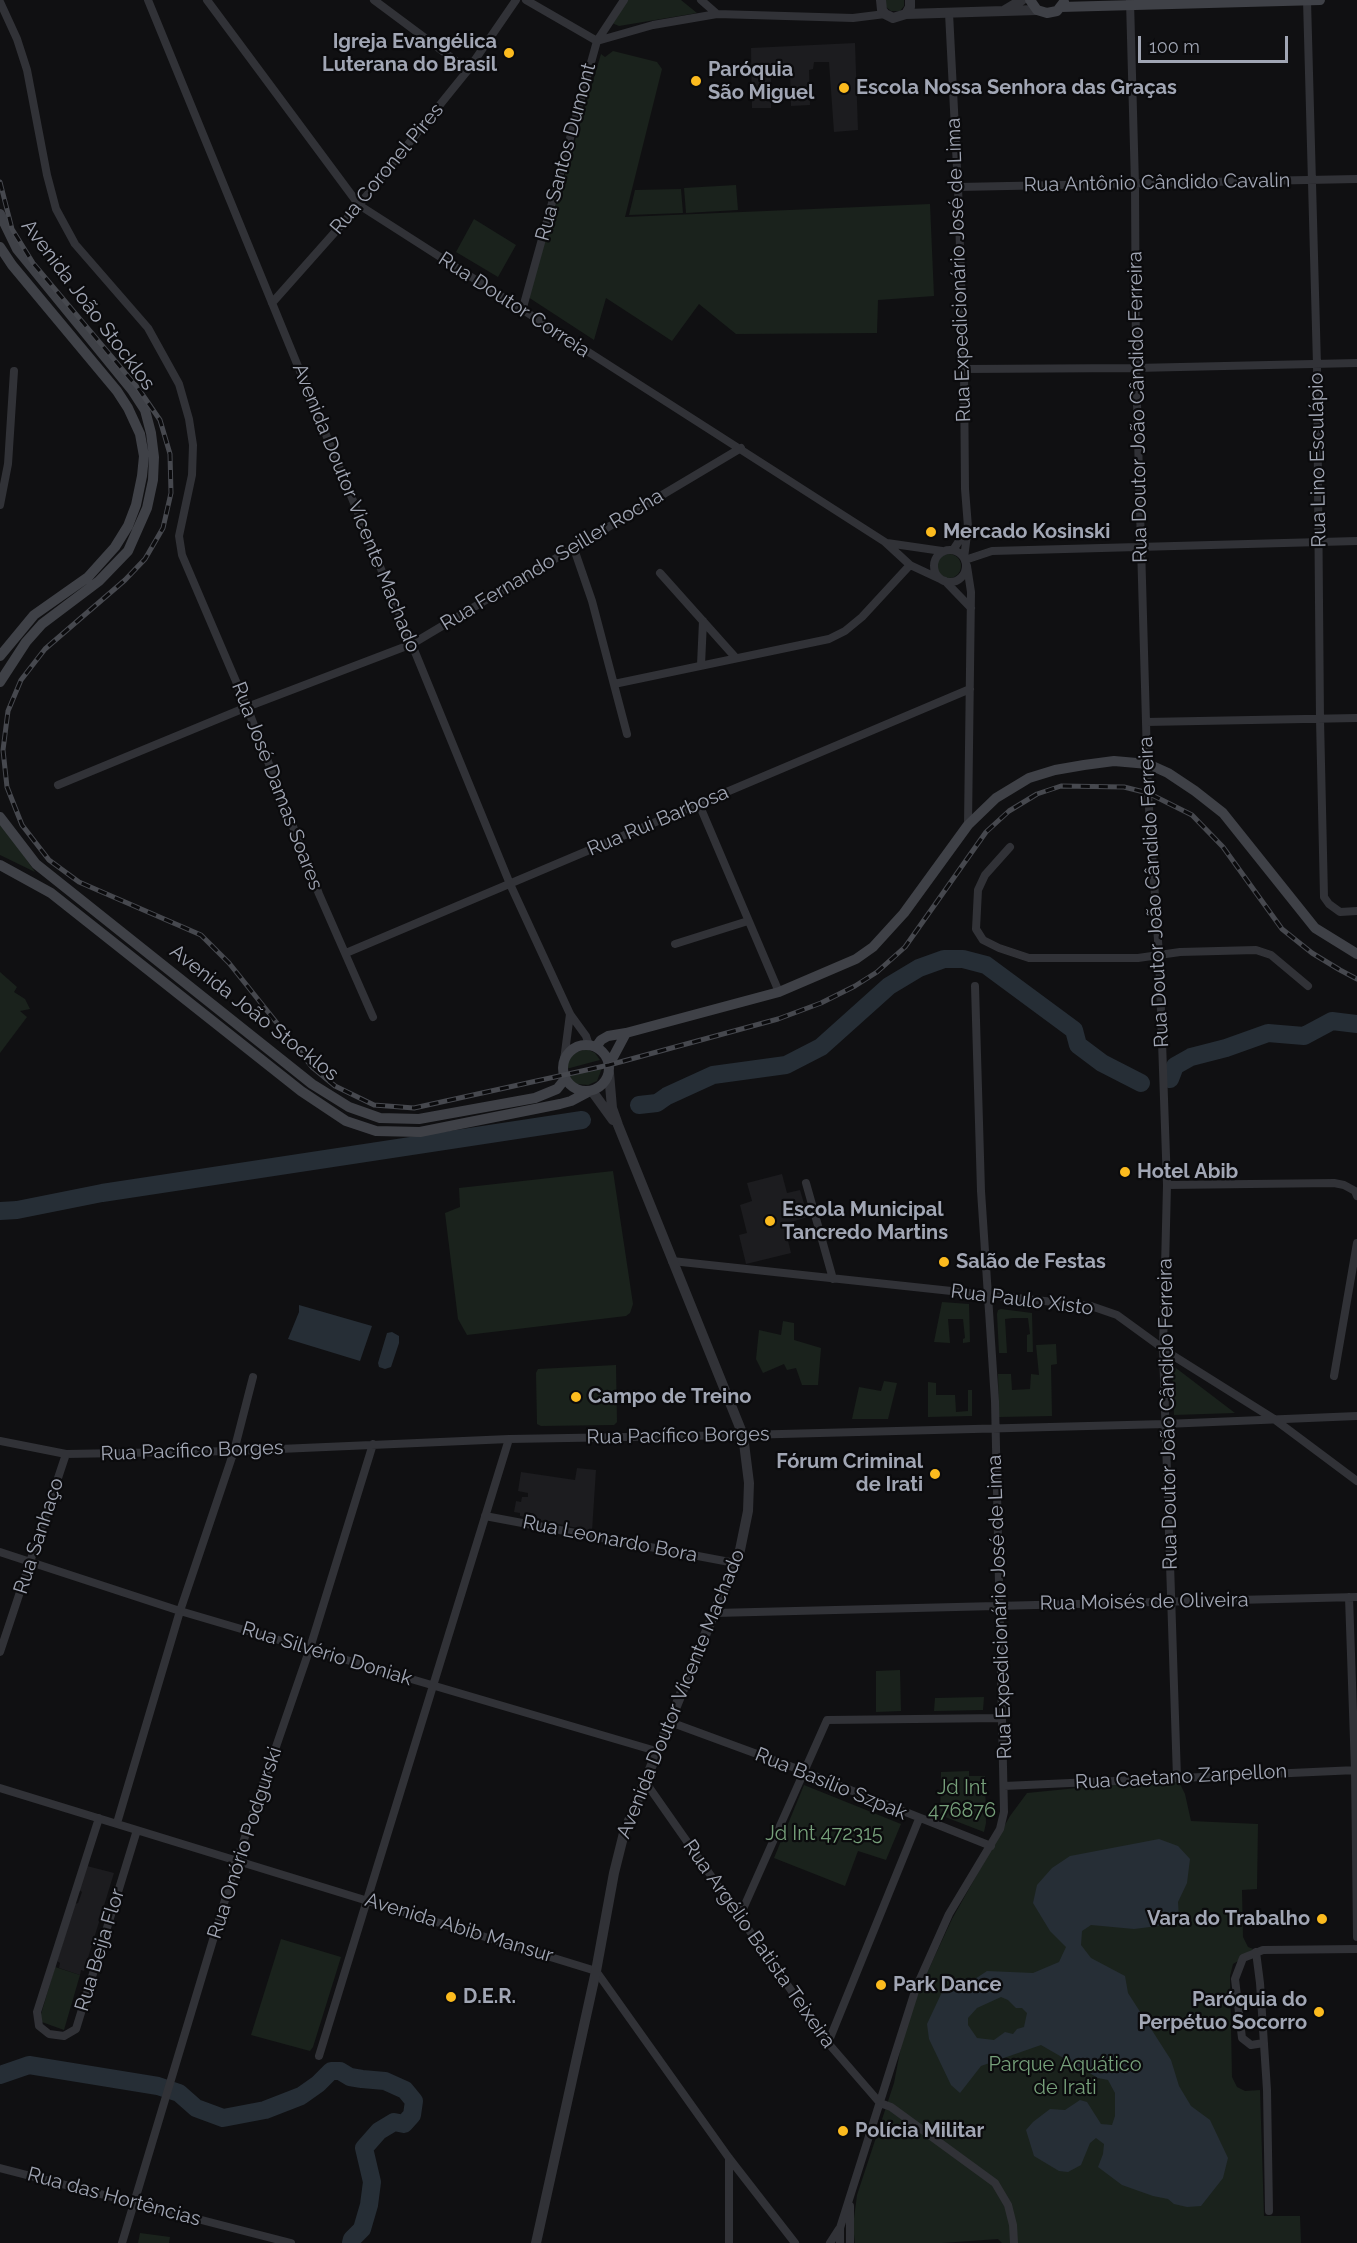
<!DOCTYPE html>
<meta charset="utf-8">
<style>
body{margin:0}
#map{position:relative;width:1357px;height:2243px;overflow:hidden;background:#101012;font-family:Raleway,sans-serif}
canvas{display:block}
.scale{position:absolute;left:1138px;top:36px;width:150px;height:27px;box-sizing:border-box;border:3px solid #a1a6b4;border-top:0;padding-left:8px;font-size:18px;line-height:21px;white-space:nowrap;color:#a1a6b4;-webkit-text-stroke:4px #0b0b0d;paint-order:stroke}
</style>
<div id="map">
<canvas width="1357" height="2243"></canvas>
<div class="scale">100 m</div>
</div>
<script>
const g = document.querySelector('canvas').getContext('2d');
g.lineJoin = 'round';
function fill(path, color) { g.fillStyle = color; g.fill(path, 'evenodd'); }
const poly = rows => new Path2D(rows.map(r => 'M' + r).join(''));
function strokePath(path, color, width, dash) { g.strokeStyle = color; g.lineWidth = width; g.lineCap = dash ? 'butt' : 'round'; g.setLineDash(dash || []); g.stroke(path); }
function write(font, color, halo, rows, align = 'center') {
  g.font = font + ' Raleway,sans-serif'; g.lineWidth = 4.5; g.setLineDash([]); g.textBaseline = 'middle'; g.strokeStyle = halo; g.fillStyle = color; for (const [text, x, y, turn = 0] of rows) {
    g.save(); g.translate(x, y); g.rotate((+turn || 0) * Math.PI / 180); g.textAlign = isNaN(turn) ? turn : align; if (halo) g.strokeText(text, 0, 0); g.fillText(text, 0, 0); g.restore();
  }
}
const built = poly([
 [855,43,858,130,834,132,829,62,814,62,813,69,809,70,810,105,791,106,790,70,771,70,771,108,752,108,751,48],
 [782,1174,787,1193,800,1190,808,1217,784,1224,791,1253,746,1264,739,1235,747,1233,740,1205,752,1201,747,1183],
 [577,1468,596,1470,592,1531,520,1516,520,1513,514,1512,516,1501,521,1502,522,1497,528,1497,528,1493,518,1491,521,1472,575,1480],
 [87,1866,114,1873,84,1971,81,1970,80,1975,59,1968,60,1963,57,1961,75,1904,78,1903,82,1892,79,1890]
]);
const green = poly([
 [628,0,681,0,697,13,619,26,612,23],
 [886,0,904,0,904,6,900,11,891,11,886,7],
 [613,51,657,62,662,69,625,217,930,204,934,296,878,300,877,333,736,334,699,304,672,341,606,298,594,340,528,297,601,54,605,57],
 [736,185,738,210,686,213,684,188],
 [681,189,683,213,629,215,635,190],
 [474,219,516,245,498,277,456,252],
 '937 566a12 12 0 1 1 24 0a12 12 0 1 1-24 0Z',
 [0,821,35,872,0,855],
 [0,972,17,987,14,992,25,999,30,1009,20,1011,27,1017,0,1053],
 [587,1049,595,1053,600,1060,566,1069,568,1061,573,1053],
 [602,1068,597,1081,588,1085,576,1084,571,1081,569,1076],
 [613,1171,633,1304,630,1313,626,1316,467,1335,458,1319,445,1213,460,1207,459,1188],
 [942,1302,969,1304,970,1342,963,1343,963,1339,965,1338,963,1319,948,1319,950,1343,934,1342],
 [1001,1309,1032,1313,1033,1352,1027,1352,1027,1335,1030,1334,1028,1318,1013,1318,1005,1319,1007,1353,999,1353,997,1314,998,1310],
 [783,1321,794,1323,794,1340,821,1348,818,1385,802,1385,796,1368,787,1370,784,1364,763,1373,756,1359,759,1330,781,1335],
 [1056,1344,1057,1364,1051,1365,1052,1416,999,1417,998,1374,1011,1374,1012,1390,1030,1389,1031,1374,1039,1375,1036,1345],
 [616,1365,617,1422,614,1425,541,1426,537,1424,536,1373,538,1369],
 [1172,1365,1235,1413,1174,1415],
 [884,1381,897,1383,888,1419,852,1419,859,1387,881,1391],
 [928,1382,936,1383,936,1395,955,1395,956,1412,968,1411,968,1390,972,1390,972,1416,928,1417],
 [900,1670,901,1711,876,1712,876,1671],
 [984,1697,983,1710,934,1711,935,1698],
 [969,1771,969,1776,985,1776,986,1823,984,1832,940,1815,941,1772],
 [1177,1778,1185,1794,1191,1821,1258,1824,1257,1889,1242,1890,1243,1937,1248,1947,1261,1952,1248,1955,1233,1964,1230,1976,1232,2077,1237,2087,1245,2091,1260,2090,1264,2216,1300,2216,1301,2243,1002,2243,998,2239,942,2243,855,2243,853,2226,857,2195,894,2083,904,2031,919,1990,952,1919,1010,1816,1027,1793],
 [804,1785,901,1824,886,1860,858,1851,845,1886,774,1858],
 [281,1939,341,1957,313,2047,310,2051,251,2035],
 [55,1967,80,1975,64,2030,39,2021],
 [140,2233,170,2237,169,2243,138,2243]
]);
const water = poly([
 [299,1305,372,1326,360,1361,288,1339,299,1312],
 [392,1332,399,1336,399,1343,391,1367,385,1369,379,1367,378,1363,387,1333],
 [1159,1839,1178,1846,1190,1859,1187,1883,1178,1902,1179,1918,1158,1926,1134,1929,1091,1925,1082,1931,1081,1945,1091,1958,1125,1976,1128,1993,1171,2060,1179,2086,1191,2106,1210,2120,1228,2158,1223,2178,1201,2206,1187,2207,1174,2204,1168,2199,1153,2196,1122,2185,1098,2167,1103,2154,1104,2144,1096,2138,1090,2143,1081,2165,1068,2172,1059,2171,1034,2156,1026,2130,1033,2122,1050,2109,1065,2110,1080,2100,1087,2102,1101,2124,1112,2125,1115,2116,1115,2093,1108,2080,1098,2078,1041,2045,981,2066,960,2093,951,2085,929,2039,927,2024,942,1992,953,1982,972,1981,987,1971,1033,1973,1059,1962,1066,1947,1050,1931,1033,1903,1037,1885,1052,1868,1070,1856],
 [1001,1997,1008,2000,1016,2008,1022,2008,1027,2013,1024,2027,1017,2029,1013,2034,1005,2032,994,2040,977,2038,968,2025,968,2018,977,2008]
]);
const river = poly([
 [1170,1079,1175,1066,1191,1057,1226,1048,1268,1033,1304,1036,1332,1021,1357,1024],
 [639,1105,657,1103,667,1096,713,1075,786,1065,821,1047,889,986,919,968,944,959,963,959,986,965,1074,1030,1078,1045,1102,1063,1141,1083],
 [0,1211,17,1210,102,1193,582,1120],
 [0,2075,29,2065,158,2086,179,2093,196,2108,223,2118,265,2110,301,2096,318,2084,331,2071,340,2071,350,2077,362,2079,385,2081,405,2090,414,2101,412,2115,404,2124,394,2122,379,2131,364,2148,372,2182,369,2205,362,2229,352,2239,351,2243]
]);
const minor = poly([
 [148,0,510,884,570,1014,586,1036,589,1045],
 [207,0,359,205,885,542,910,565,940,579],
 [374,0,468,70],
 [526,0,597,41,653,25,717,14,853,18,885,14],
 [701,0,717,14],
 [1307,0,1317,365,1320,719,1324,897,1329,904,1340,912,1357,911],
 [1130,1,1135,185,1136,368,1148,793,1159,955,1167,1185,1163,1349,1177,1778],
 [0,2,17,39,27,70,47,175,56,209,75,244,148,328,179,384,189,419,193,445,192,475,179,536,182,555,247,707,319,894,373,1017],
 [949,13,958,187,964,369,965,489,968,527,964,558],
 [958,187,1357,179],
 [272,303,359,205,468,70,516,0],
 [522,311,597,41,624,0],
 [964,369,1136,368,1357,363],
 [0,505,8,464,14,371],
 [887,543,942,551],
 [573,546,592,601,627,734],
 '934 566a16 16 0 1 1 32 0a16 16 0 1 1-32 0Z',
 [953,550,967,529],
 [965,560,992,551,1357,541],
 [967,566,971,592,968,825],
 [660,573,735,657],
 [945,581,971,608],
 [701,665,703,621],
 [614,684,829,639,845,631,862,617,910,565],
 [1146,722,1357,718],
 [58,785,247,707,412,644,741,448],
 [699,804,779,992],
 [1010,847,985,875,978,890,976,929,983,940,999,948,1029,958,1138,958,1180,952,1256,950,1271,955,1308,986],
 [675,944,748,921],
 [346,953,970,689],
 [564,1060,570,1014],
 [806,1183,833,1279],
 [1167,1185,1334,1183,1344,1185,1355,1191,1357,1196],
 [672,1261,1091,1306,1117,1315,1172,1355,1274,1419,1357,1481],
 [1334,1376,1357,1243],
 [0,1441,66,1454,234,1451,509,1439,743,1435,1165,1424,1357,1416],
 [485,1516,735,1563],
 [0,1552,180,1611,656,1751],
 [1349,1597,1355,1769,1357,1937],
 [715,1613,1357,1597],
 [0,1652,66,1454],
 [670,1722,795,1768,991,1846],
 [644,1780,828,2043,880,2103,891,2107,995,2183,1008,2205,1013,2225,1014,2243],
 [1004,1786,1357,1770],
 [0,1788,596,1971,729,2158,795,2243],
 [99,1818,37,2012,39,2026,49,2034,64,2036,76,2029,137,1830],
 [117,1823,180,1611,234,1451,253,1377],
 [739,1918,827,1720,1002,1718],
 [1256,1952,1260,1983,1267,2090,1269,2211],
 [828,2043,919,1819],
 [1264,2043,1251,2045,1242,2038,1235,1979,1243,1958,1263,1950,1357,1949],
 [319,2056,509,1439],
 [729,2158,729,2243],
 [0,2168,291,2243],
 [850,2206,850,2243],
 [122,2243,237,1860,310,1648,373,1444],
 [830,2243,839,2229],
 [840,2243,840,2228,916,1988,949,1914,1000,1829,1004,1812,995,1401,981,1191,975,986]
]);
const tertiary = poly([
 [881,0,882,10,885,14,893,18,906,14,910,7,910,0],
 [1005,10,1022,0],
 [906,14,1037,10],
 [592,1091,613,1120],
 [536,2243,596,1971,614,1873,624,1833,740,1550,748,1511,749,1483,743,1435,618,1125,612,1108,609,1073]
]);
const secondary = poly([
 [1030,0,1037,10,1047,13,1057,11,1064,2],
 [1061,7,1320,0],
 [0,214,17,249,132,390,145,410,151,433,154,457,153,480,147,508,128,551,99,581,42,624,26,642,0,682],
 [0,247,12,265,117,391,128,408,140,434,144,456,142,476,136,505,128,526,115,547,88,577,34,615,0,656],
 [0,817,36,864,312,1084,349,1107,380,1118,419,1119,535,1098,557,1089,565,1079],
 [0,865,51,893,301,1091,346,1121,376,1131,420,1132,560,1104,571,1101,588,1092],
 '563 1068a23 23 0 1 1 46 0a23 23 0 1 1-46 0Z',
 [596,1047,601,1040,608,1036,626,1033,779,992,856,959,873,947,904,913,968,825,996,798,1029,778,1055,770,1084,765,1114,761,1148,764,1168,773,1195,791,1223,813,1315,928,1357,954],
 [609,1065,626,1033]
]);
const rail = poly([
 [0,182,12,229,33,263,138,388,160,420,170,454,171,493,163,528,145,559,125,580,45,649,21,680,8,711,3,750,7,787,22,825,49,860,79,882,201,935,229,963,312,1067,335,1086,374,1105,414,1108,609,1065,778,1019,821,1003,855,986,877,972,905,947,986,832,1009,811,1037,794,1061,786,1124,787,1148,793,1192,815,1223,847,1282,929,1312,953,1340,970,1357,979]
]);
const markers = [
 [509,53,6,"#fcbb1e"],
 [696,81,6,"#fcbb1e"],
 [844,88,6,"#fcbb1e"],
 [931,532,6,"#fcbb1e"],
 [1125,1172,6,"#fcbb1e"],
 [770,1221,6,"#fcbb1e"],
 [944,1262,6,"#fcbb1e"],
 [576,1397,6,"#fcbb1e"],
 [935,1474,6,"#fcbb1e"],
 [1322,1919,6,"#fcbb1e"],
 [881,1985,6,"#fcbb1e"],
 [451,1997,6,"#fcbb1e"],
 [1319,2012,6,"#fcbb1e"],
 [843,2131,6,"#fcbb1e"]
];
const poiNames = [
 ["Igreja Evangélica",497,42,"right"],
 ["Luterana do Brasil",497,65,"right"],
 ["Paróquia",708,70],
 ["São Miguel",708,93],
 ["Escola Nossa Senhora das Graças",856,88],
 ["Mercado Kosinski",943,532],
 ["Hotel Abib",1137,1172],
 ["Escola Municipal",782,1210],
 ["Tancredo Martins",782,1233],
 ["Salão de Festas",956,1262],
 ["Campo de Treino",588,1397],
 ["Fórum Criminal",923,1462,"right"],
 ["de Irati",923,1485,"right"],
 ["Vara do Trabalho",1310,1919,"right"],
 ["Park Dance",893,1985],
 ["D.E.R.",463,1997],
 ["Paróquia do",1307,2000,"right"],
 ["Perpétuo Socorro",1307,2023,"right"],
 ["Polícia Militar",855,2131]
];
const streetNames = [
 ["Rua Santos Dumont",566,152,-75],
 ["Rua Coronel Pires",387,169,-50],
 ["Rua Antônio Cândido Cavalin",1157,183,-1],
 ["Rua Expedicionário José de Lima",959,270,-92],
 ["Avenida João Stocklos",88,305,53],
 ["Rua Doutor Correia",514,305,33],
 ["Rua Doutor João Cândido Ferreira",1138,407,-91],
 ["Rua Lino Esculápio",1318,460,-91],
 ["Avenida Doutor Vicente Machado",356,508,68],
 ["Rua Fernando Seiller Rocha",552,560,-31],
 ["Rua José Damas Soares",277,786,69],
 ["Rua Rui Barbosa",658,821,-23],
 ["Rua Doutor João Cândido Ferreira",1154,892,-93],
 ["Avenida João Stocklos",254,1013,38],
 ["Rua Paulo Xisto",1022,1300,7],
 ["Rua Doutor João Cândido Ferreira",1168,1414,-91],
 ["Rua Pacífico Borges",678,1436,-1],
 ["Rua Pacífico Borges",192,1451,-2],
 ["Rua Sanhaço",39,1536,-72],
 ["Rua Leonardo Bora",610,1539,11],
 ["Rua Moisés de Oliveira",1144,1602,-1],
 ["Rua Expedicionário José de Lima",1000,1607,-92],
 ["Rua Silvério Doniak",327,1654,17],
 ["Avenida Doutor Vicente Machado",681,1694,-68],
 ["Rua Caetano Zarpellon",1181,1777,-3],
 ["Rua Basílio Szpak",831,1784,22],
 ["Rua Onório Podgurski",245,1843,-72],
 ["Avenida Abib Mansur",459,1928,17],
 ["Rua Argélio Batista Teixeira",759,1944,55],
 ["Rua Beija Flor",100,1950,-73],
 ["Rua das Hortências",114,2197,15]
];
const parkNames = [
 ["Jd Int",962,1788],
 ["476876",962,1811],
 ["Jd Int 472315",824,1834],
 ["Parque Aquático",1065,2065],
 ["de Irati",1065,2088]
];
fill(built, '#1c1c1f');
fill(green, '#1a221c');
fill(water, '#262e36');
strokePath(river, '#262e36', 18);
strokePath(minor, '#313237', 8);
strokePath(tertiary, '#313237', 10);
strokePath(secondary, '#3f4147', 10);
strokePath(rail, '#46484e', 5);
strokePath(rail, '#0b0b0d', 3, [9]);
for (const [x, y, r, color] of markers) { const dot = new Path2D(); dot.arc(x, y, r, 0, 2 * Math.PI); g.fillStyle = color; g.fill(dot); strokePath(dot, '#0b0b0d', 2); }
write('bold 20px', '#a1a6b4', '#0b0b0d', poiNames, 'left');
write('20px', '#a1a6b4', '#0b0b0d', streetNames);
write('20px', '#76a07a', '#0b0b0d', parkNames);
</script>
